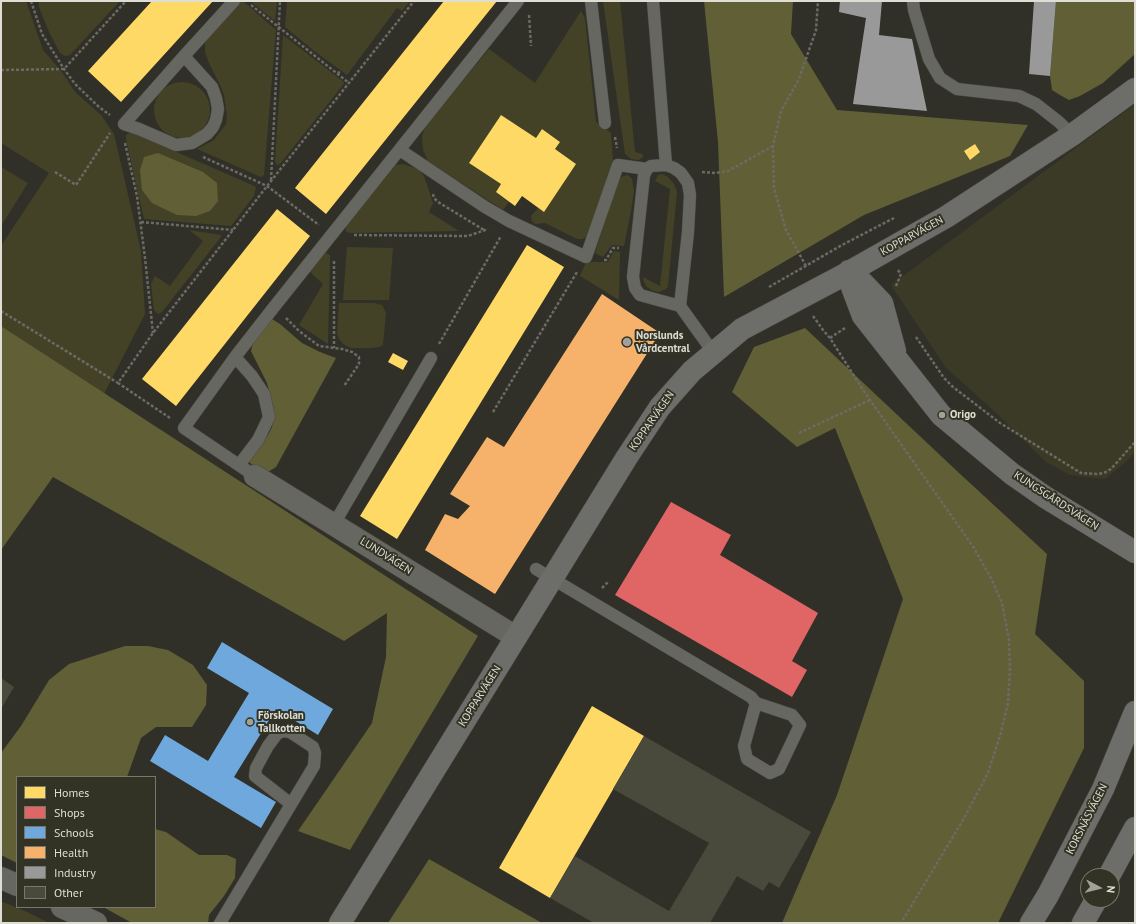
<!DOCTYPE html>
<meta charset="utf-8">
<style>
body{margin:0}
#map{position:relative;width:1136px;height:924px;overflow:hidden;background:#303028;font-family:"PT Sans",sans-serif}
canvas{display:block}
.frame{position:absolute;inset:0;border:2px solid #deded5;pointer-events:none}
.legend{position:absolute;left:16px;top:776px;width:140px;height:132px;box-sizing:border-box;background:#333325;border:1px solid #77776b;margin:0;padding:5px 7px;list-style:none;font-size:12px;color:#deded5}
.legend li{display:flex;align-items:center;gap:8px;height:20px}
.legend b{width:20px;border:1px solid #77776b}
.north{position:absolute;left:1080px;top:868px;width:40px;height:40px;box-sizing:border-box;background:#333325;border:1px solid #77776b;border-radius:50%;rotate:97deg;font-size:11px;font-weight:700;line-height:16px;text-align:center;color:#deded5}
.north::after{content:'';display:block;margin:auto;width:14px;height:18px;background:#a1a198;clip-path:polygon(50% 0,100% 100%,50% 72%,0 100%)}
</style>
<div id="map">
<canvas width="1136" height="924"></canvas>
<div class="frame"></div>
<ul class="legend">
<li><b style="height:11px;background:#ffd966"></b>Homes</li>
<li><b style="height:11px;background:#e06666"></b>Shops</li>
<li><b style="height:11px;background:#6fa8dc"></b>Schools</li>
<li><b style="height:11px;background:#f6b26b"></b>Health</li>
<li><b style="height:11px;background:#999"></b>Industry</li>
<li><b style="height:11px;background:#49493c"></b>Other</li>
</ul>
<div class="north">N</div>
</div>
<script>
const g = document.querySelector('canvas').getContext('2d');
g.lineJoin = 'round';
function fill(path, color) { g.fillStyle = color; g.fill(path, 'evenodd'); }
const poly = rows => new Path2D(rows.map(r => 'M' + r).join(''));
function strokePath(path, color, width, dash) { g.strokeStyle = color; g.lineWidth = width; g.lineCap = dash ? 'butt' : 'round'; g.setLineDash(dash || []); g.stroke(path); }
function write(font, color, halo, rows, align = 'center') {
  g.font = font + ' "PT Sans",sans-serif'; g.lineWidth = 4; g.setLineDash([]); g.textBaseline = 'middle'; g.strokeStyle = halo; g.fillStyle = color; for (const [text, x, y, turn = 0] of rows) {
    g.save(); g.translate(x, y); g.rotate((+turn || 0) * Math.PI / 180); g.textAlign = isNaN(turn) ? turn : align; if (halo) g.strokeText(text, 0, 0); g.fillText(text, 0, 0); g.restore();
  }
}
const built = poly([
 [1135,104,1135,452,1127,461,1105,479,1070,475,1046,462,992,409,946,368,891,285]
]);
const green = poly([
 [1,1,26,1,43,50,62,72,75,92,101,115,114,134,141,251,145,314,104,394,1,326,1,246,49,173,1,143],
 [39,1,120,1,70,55,65,56,60,53,49,32,39,7],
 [239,1,243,1,276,30,264,175,261,177,197,149,214,140,226,124,227,116,224,95,221,87,209,63,205,52,205,43,208,37],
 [250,1,277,1,275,21],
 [287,1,410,1,402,11,397,8,347,75,313,50,285,27],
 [603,1,620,1,635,152,643,154,643,157,639,160,631,159,625,154],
 [581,11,585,18,596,122,611,133,613,160,591,229,587,237,582,239,577,239,545,223,535,224,532,221,531,216,538,208,544,211,576,164,555,149,560,142,542,129,536,138,501,115,469,163,501,184,496,192,509,202,503,210,428,161,423,150,422,137,425,126,489,49,535,83],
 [283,35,344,82,343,85,280,164,277,165,275,161],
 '154 110a28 28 0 1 1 56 0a28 28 0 1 1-56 0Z',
 [131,132,252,185,256,187,254,196,231,226,144,219,126,139,126,135],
 [403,164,418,169,424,176,433,203,429,212,459,231,351,233,346,232,346,224,395,165],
 [1,167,28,183,1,226],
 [662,174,668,177,674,184,677,192,668,286,666,289,659,292,653,291,647,287,644,282,643,277,660,286,670,189,655,181,658,175],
 [628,175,632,179,634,191,631,211,624,246,612,245,603,257,595,253,618,180,623,176],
 [189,230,221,235,221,237,162,312,158,314,154,310,151,284,155,276,170,286,203,241],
 [347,247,393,248,389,300,343,300],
 [614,251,620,252,619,300,580,276,587,260,592,262,608,262],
 [326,253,330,255,330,263,328,344,299,325,323,284,309,271,320,255],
 [339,303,375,303,382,305,386,313,383,345,379,347,372,348,351,348,343,344,339,339,337,333],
 [1,901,27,912,49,923,1,923]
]);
const forest = poly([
 [704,1,793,1,791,34,837,110,1028,125,1010,156,864,215,724,297,718,142],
 [1056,1,1135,1,1135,54,1103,83,1080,96,1069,100,1060,95,1052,90,1050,76],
 [158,153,203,172,217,183,218,201,210,211,196,216,177,215,152,203,142,190,140,170,144,157],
 [272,319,280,324,302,343,320,352,336,358,276,467,263,475,249,462,250,457,268,435,272,427,274,410,267,383,251,351,253,343],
 [1,326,478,636,350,850,298,831,372,723,386,657,387,613,344,641,53,477,1,550],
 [805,328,958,472,1047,554,1035,634,1084,681,1084,748,998,923,782,923,837,795,903,599,835,428,797,447,732,392,754,347],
 [125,646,148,646,168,650,193,665,207,685,206,705,192,727,156,727,141,738,127,777,17,777,17,863,1,855,1,753,21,726,49,680,69,664],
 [155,829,166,832,199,855,227,855,236,859,235,878,224,896,209,915,208,923,132,923,103,907,155,907],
 [429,859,542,923,388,923]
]);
const homes = poly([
 [152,1,213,1,121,102,88,71],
 [444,1,497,1,326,214,295,188],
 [501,115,536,138,542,129,560,142,555,149,576,164,544,212,522,196,515,206,496,192,501,184,469,163],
 [975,144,980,152,970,160,964,151],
 [277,209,310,236,176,406,142,379],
 [527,245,564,267,397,539,360,516],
 [393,353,408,361,403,370,388,362],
 [592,706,644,736,550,898,499,868]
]);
const shops = poly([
 [671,502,731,535,720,555,818,613,792,661,807,670,792,697,615,595]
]);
const schools = poly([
 [222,642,333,709,318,735,276,709,234,777,276,802,261,828,150,761,165,735,208,761,249,693,207,668]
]);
const health = poly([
 [602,294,660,333,495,594,425,550,445,514,458,519,470,506,450,494,487,437,504,447]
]);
const industry = poly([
 [840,1,882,1,879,35,912,39,927,111,853,104,866,18,839,12],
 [1034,1,1056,1,1050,76,1029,74]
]);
const building = poly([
 [1,678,14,687,1,709],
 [644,736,811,832,779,888,769,882,763,891,737,876,710,923,594,923,550,898,575,856,669,911,709,843,613,789]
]);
const path = poly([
 [31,1,42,34,64,69,75,84,99,107,110,115],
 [251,5,349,83],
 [529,15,531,46],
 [1,70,64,69,126,1],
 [338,74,340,70],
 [615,137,617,148],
 [125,143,137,196,145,258,153,333],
 [203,157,267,186,319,225],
 [55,172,76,185,110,133],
 [702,172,715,173,728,171,773,146],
 [271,180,280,1],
 [433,194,434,198,438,202,484,230],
 [141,222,233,230],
 [354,235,468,236,488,229],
 [604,260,606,260,613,248,619,248],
 [334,261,334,348],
 [806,266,786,230,774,188,773,146,781,111,799,79,816,30,818,1],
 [896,286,901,274,897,269],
 [769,287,842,245,894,218],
 [1,311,118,383],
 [813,316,823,330,830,338,863,390,974,548,992,580,1002,603,1009,640,1010,669,1008,703,1000,736,988,773,963,820,901,923],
 [286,318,299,331,319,346,342,349,352,352,359,357,359,364,344,386],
 [916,337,944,378,953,387,1000,423,1081,473,1097,474,1104,473,1111,469,1135,442],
 [830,338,845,328],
 [439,344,501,236],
 [493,412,577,272],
 [170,418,118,383,153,333,271,181,414,1],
 [799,433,870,400],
 [602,588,608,582]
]);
const lane = poly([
 [591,1,605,123],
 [653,1,666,165],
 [913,1,914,10,929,59,940,78,957,89,1019,96,1036,104,1059,122,1072,135],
 [184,56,212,87,216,98,218,109,216,120,213,127,207,134,192,143,176,145,139,129,124,124,184,56,234,1],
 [400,150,485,207,509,221,586,257,618,165,647,169],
 [680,306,688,232,690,195,688,183,681,173,674,168,666,165,651,166,647,169,644,175,633,277,635,288,640,295,680,306,713,352],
 [235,357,252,376,264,394,269,417,258,440,239,465],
 [255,476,184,428,235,357,274,307,518,1],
 [334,524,431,358],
 [536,569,751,697,756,703,792,715,800,725,779,769,770,773,747,759,744,746,756,703],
 [220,923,314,766,315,753,313,747,290,732,283,731,277,734,268,746,256,768,255,776,291,804]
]);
const street = poly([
 [255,476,516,637],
 [1,878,17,885],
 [62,907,96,923]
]);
const secondary = poly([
 [849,271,852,287,863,316,941,415,1012,474,1045,497,1135,552],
 [849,271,861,281,882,303,895,351],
 [1109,876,1135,828],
 [340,923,627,457,660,407,692,371,742,329,840,277,946,217,1072,135,1135,89],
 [1031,923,1048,895,1103,789,1135,712],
 [1083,923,1096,900]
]);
const markers = [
 [627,342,5,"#a1a198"],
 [942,415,4,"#a1a198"],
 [250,722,4,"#a1a198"]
];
const streetNames = [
 ["KOPPARVÄGEN",912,236,-29],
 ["KOPPARVÄGEN",652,421,-55],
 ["KUNGSGÅRDSVÄGEN",1056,501,33],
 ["LUNDVÄGEN",386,556,32],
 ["KOPPARVÄGEN",480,696,-58],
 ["KORSNÄSVÄGEN",1087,819,-63]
];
const poiNames = [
 ["Norslunds",636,336],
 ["Vårdcentral",636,349],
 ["Origo",950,415],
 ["Förskolan",258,716],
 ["Tallkotten",258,729]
];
fill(built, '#3a3a26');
fill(green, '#434227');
fill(forest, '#605f35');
fill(homes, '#ffd966');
fill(shops, '#e06666');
fill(schools, '#6fa8dc');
fill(health, '#f6b26b');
fill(industry, '#999');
fill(building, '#49493c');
strokePath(lane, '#4b4b45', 13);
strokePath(street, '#4b4b45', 23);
strokePath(secondary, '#4b4b45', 23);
strokePath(path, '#6b6b65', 2.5, [3, 2]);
strokePath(lane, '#676761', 12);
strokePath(street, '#676761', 22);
strokePath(secondary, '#6d6e6a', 22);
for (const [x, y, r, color] of markers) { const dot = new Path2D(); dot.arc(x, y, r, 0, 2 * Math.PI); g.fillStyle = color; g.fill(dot); strokePath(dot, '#333325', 1.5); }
write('11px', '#deded5', '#333325', streetNames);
write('bold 11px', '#deded5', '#333325', poiNames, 'left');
</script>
